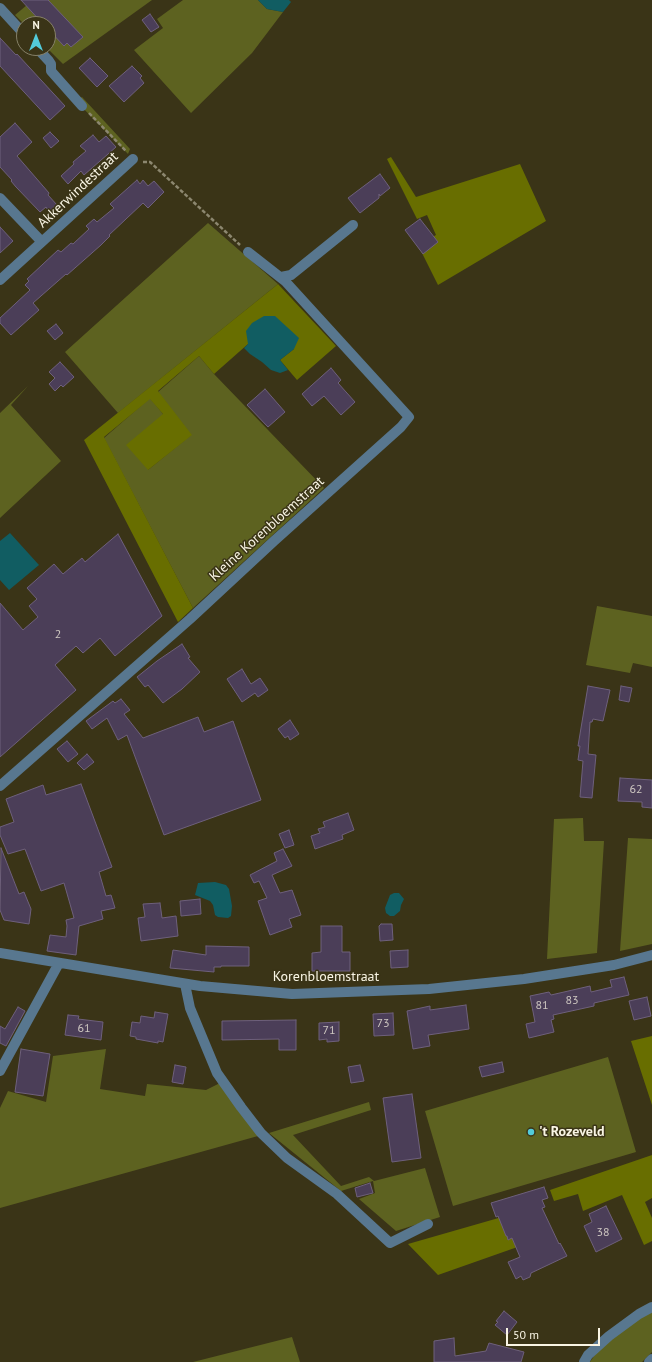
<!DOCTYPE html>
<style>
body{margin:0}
#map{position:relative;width:652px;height:1362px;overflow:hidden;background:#3a3417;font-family:"PT Sans",sans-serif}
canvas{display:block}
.north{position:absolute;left:16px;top:16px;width:40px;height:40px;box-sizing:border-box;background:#3a3417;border:1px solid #868169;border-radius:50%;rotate:0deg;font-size:11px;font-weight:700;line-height:16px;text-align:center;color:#f9f5e4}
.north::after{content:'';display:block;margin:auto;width:14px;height:18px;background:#53cbda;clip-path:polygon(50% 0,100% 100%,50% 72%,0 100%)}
.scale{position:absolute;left:506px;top:1328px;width:94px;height:18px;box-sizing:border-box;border:2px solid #f9f5e4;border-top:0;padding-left:5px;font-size:12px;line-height:14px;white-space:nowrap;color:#f9f5e4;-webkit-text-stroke:3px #3a3417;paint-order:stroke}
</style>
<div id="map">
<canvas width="652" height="1362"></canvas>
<div class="north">N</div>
<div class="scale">50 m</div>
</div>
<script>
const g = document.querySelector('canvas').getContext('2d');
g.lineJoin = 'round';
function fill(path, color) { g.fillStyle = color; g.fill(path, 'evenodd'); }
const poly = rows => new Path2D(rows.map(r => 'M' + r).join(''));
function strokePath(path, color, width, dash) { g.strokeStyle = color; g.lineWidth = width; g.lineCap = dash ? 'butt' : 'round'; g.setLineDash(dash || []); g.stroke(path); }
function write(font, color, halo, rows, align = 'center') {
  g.font = font + ' "PT Sans",sans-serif'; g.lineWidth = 3; g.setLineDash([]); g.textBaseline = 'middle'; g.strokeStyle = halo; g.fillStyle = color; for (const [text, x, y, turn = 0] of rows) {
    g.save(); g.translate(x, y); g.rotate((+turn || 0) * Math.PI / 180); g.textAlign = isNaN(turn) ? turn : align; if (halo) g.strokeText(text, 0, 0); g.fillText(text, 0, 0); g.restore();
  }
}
const green = poly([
 [33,0,152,0,63,64,47,48,48,24,24,24,15,15],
 [183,0,258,0,267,9,283,12,252,53,191,113,134,50,163,28,157,19],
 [82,97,130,149,128,154,76,101],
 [208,223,278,284,118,413,65,352],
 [199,356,214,374,324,488,193,608,104,438,150,398,163,414,148,470,191,435,158,392],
 [28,386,11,405,61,461,0,518,0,413],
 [597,606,652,616,652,667,633,663,630,673,586,665],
 [583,818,584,841,604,841,597,953,547,959,554,819],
 [628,838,652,839,652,944,620,951],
 [106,1049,100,1089,145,1096,147,1084,206,1090,220,1083,258,1136,0,1208,0,1108,8,1091,46,1102,53,1056],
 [608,1057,636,1152,453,1206,425,1111],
 [369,1102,371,1110,293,1135,341,1186,369,1177,374,1181,425,1168,440,1217,396,1231,359,1199,375,1193,373,1181,341,1191,269,1133],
 [652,1311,652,1352,642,1362,590,1362,598,1350,636,1320],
 [292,1337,300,1362,193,1362]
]);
const forest = poly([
 [391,157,416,197,520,164,546,221,438,285,418,245,436,235,427,215,417,219,387,159],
 [278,284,336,346,297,380,280,360,294,349,248,344,214,374,199,356,158,391,192,435,148,470,126,445,163,414,150,399,104,437,193,608,178,622,84,440],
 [652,1036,652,1105,631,1041],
 [652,1155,652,1198,645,1202,652,1218,652,1241,644,1245,622,1195,583,1211,578,1194,554,1201,550,1190],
 [516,1213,526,1244,438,1275,408,1244]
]);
const water = poly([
 [258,0,289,0,291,2,283,12,267,9],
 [264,316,275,316,299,338,294,349,280,360,288,370,280,373,271,370,262,362,250,354,244,348,248,344,246,331,252,323],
 [10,533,39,565,9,590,0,580,0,541],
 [215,882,226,885,229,889,232,906,231,916,228,918,218,917,215,915,213,905,210,901,195,895,198,883],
 [394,893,399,893,404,899,401,905,400,911,394,916,390,916,386,913,385,908,390,895]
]);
const building = poly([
 [21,0,48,0,83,37,71,47,67,43,64,46,48,29,48,24,43,24,21,0],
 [150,14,159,27,151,32,142,20,150,14],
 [0,38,16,55,17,54,65,106,50,120,0,66,0,38],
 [90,58,108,76,97,87,79,68,90,58],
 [132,66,142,76,140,78,144,83,124,102,109,86,132,66],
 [15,123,32,142,17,156,49,193,48,195,57,205,49,212,46,207,40,212,16,187,11,181,12,180,0,167,0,137,15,123],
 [50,132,59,141,51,148,43,138,50,132],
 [93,135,99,142,106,136,116,147,84,175,81,171,68,184,61,176,74,164,73,162,86,151,80,146,93,135],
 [380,174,390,188,380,196,379,194,379,198,360,213,348,198,380,174],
 [137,180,140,184,143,180,148,186,154,181,164,192,148,208,143,203,109,235,110,236,101,245,67,275,66,274,33,303,39,310,11,335,0,323,0,318,30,290,25,285,29,281,27,279,58,250,61,252,71,243,73,244,89,229,86,226,94,219,97,222,114,208,110,204,137,180],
 [420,219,438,242,423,254,405,230,420,219],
 [0,227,13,241,0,253,0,227],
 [56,324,63,333,55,340,47,331,56,324],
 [60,362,74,377,63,387,61,385,55,391,49,384,55,378,49,372,60,362],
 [331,368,341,380,338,383,355,402,341,415,324,396,312,406,302,394,331,368],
 [265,389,285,412,268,427,247,405,265,389],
 [118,534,162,616,115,656,100,638,83,653,76,646,55,665,76,690,0,757,0,603,23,630,38,617,29,606,37,599,27,588,54,564,63,574,82,558,85,562,118,534],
 [182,644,190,657,188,658,200,672,182,689,163,703,148,685,145,687,137,677,157,661,182,644],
 [242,669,251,684,260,678,268,690,258,697,255,693,242,702,227,679,242,669],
 [588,686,610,690,603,721,593,719,592,722,590,722,588,754,596,755,592,798,580,797,583,761,578,760,580,746,578,746,588,686],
 [621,686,632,688,629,702,619,700,621,686],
 [121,699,130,710,124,714,143,738,198,717,204,732,233,721,261,800,164,835,127,735,118,740,107,718,92,729,86,721,113,701,115,703,121,699],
 [290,720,299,734,290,740,288,736,285,738,278,729,290,720],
 [67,741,78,754,68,762,57,749,67,741],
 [87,754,94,762,84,770,77,763,87,754],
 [620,778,652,780,652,808,642,807,642,802,618,801,620,778],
 [81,784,112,867,99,872,106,896,111,895,115,908,101,911,103,919,79,926,76,955,47,951,50,935,66,937,67,926,66,920,74,918,64,883,41,891,25,849,8,854,0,835,0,827,14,822,6,799,43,785,46,795,81,784],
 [348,813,354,830,342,835,343,839,315,849,311,836,320,833,318,829,325,827,323,822,348,813],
 [289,830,294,845,285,848,279,834,289,830],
 [1,848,19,894,24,892,31,909,29,924,4,920,0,910,1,848],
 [283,849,292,866,272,875,280,893,292,890,301,915,289,919,292,927,270,935,258,901,267,898,259,881,254,883,250,875,277,861,274,853,283,849],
 [200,899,201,914,181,916,180,901,200,899],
 [160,903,162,918,176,916,178,936,141,941,138,918,145,917,143,904,160,903],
 [381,924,392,924,393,940,380,941,379,926,381,924],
 [321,926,342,926,342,952,350,952,350,971,312,971,312,953,321,952,321,926],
 [206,946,249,947,249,966,221,966,221,967,214,967,214,972,170,968,173,950,206,955,206,946],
 [408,950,408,967,391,968,390,951,408,950],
 [624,977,629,995,594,1003,594,1006,553,1015,554,1019,551,1020,554,1032,529,1038,526,1024,535,1022,530,996,549,992,551,995,590,986,591,992,612,987,610,980,624,977],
 [647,997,651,1016,634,1020,629,1001,647,997],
 [466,1005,469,1029,428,1035,430,1046,413,1049,407,1011,430,1006,430,1010,466,1005],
 [18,1007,25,1011,6,1046,0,1043,0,1026,5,1029,18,1007],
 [155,1012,168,1014,163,1042,158,1041,158,1043,136,1039,136,1037,130,1036,132,1022,140,1023,141,1016,154,1018,155,1012],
 [393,1013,394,1035,374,1036,373,1014,393,1013],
 [68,1015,79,1016,78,1019,103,1022,101,1040,65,1035,68,1015],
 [296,1020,296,1050,279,1050,279,1039,222,1040,222,1021,296,1020],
 [339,1022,339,1041,327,1042,327,1039,319,1040,319,1023,339,1022],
 [21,1049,50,1054,43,1096,15,1092,21,1049],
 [502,1062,504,1072,482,1077,479,1067,502,1062],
 [175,1065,186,1067,183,1084,172,1082,175,1065],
 [360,1065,364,1081,351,1083,348,1067,360,1065],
 [412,1094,421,1158,392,1162,383,1098,412,1094],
 [370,1183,373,1193,357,1197,355,1188,370,1183],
 [544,1187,548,1198,542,1200,545,1207,542,1208,559,1244,560,1243,567,1256,531,1273,530,1277,523,1280,521,1276,516,1279,508,1262,520,1257,512,1238,508,1240,507,1236,506,1236,498,1216,496,1217,491,1203,544,1187],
 [606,1206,622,1239,596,1252,584,1226,592,1222,589,1214,606,1206],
 [504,1311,517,1322,507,1335,495,1325,498,1322,496,1321,504,1311],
 [454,1338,455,1356,486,1351,489,1343,524,1352,521,1362,434,1362,434,1341,454,1338]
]);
const path = poly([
 [89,113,126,151],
 [143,162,150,162,240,245]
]);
const minor = poly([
 [0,8,24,34],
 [37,48,49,61,51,64,51,71,82,106],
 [0,198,42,242],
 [281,277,291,275,353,225],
 [0,280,133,159],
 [0,786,190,619,274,541,401,427,409,417,285,281,248,252],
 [0,953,200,986,292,994,429,989,524,979,614,965,652,955],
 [185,984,190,1008,217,1073,241,1107,261,1133,287,1158,337,1194,390,1243,428,1224],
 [0,1071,59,963],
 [584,1362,588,1355,609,1336,639,1314,652,1307],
 [649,1362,652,1359]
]);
const markers = [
 [531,1132,4,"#53cbda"]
];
const numberNames = [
 ["2",58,635],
 ["62",636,790],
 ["83",572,1001],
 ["81",542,1006],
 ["73",383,1024],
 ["61",84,1029],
 ["71",329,1031],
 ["38",603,1233]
];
const streetNames = [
 ["Akkerwindestraat",78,190,-43],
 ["Kleine Korenbloemstraat",267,529,-42],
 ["Korenbloemstraat",326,977]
];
const poiNames = [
 ["'t Rozeveld",539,1132]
];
fill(green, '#5d6220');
fill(forest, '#686e00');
fill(water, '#115d62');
fill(building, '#4b3e58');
strokePath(building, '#6e607c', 1);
strokePath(path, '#8c876f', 2.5, [4, 2]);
strokePath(minor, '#58778f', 10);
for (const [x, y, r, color] of markers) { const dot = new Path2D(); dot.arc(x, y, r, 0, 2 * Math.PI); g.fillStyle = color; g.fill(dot); strokePath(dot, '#3a3417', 1.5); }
write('12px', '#cec7c1', null, numberNames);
write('14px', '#f9f5e4', '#3a3417', streetNames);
write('bold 14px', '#f9f5e4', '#3a3417', poiNames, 'left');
</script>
